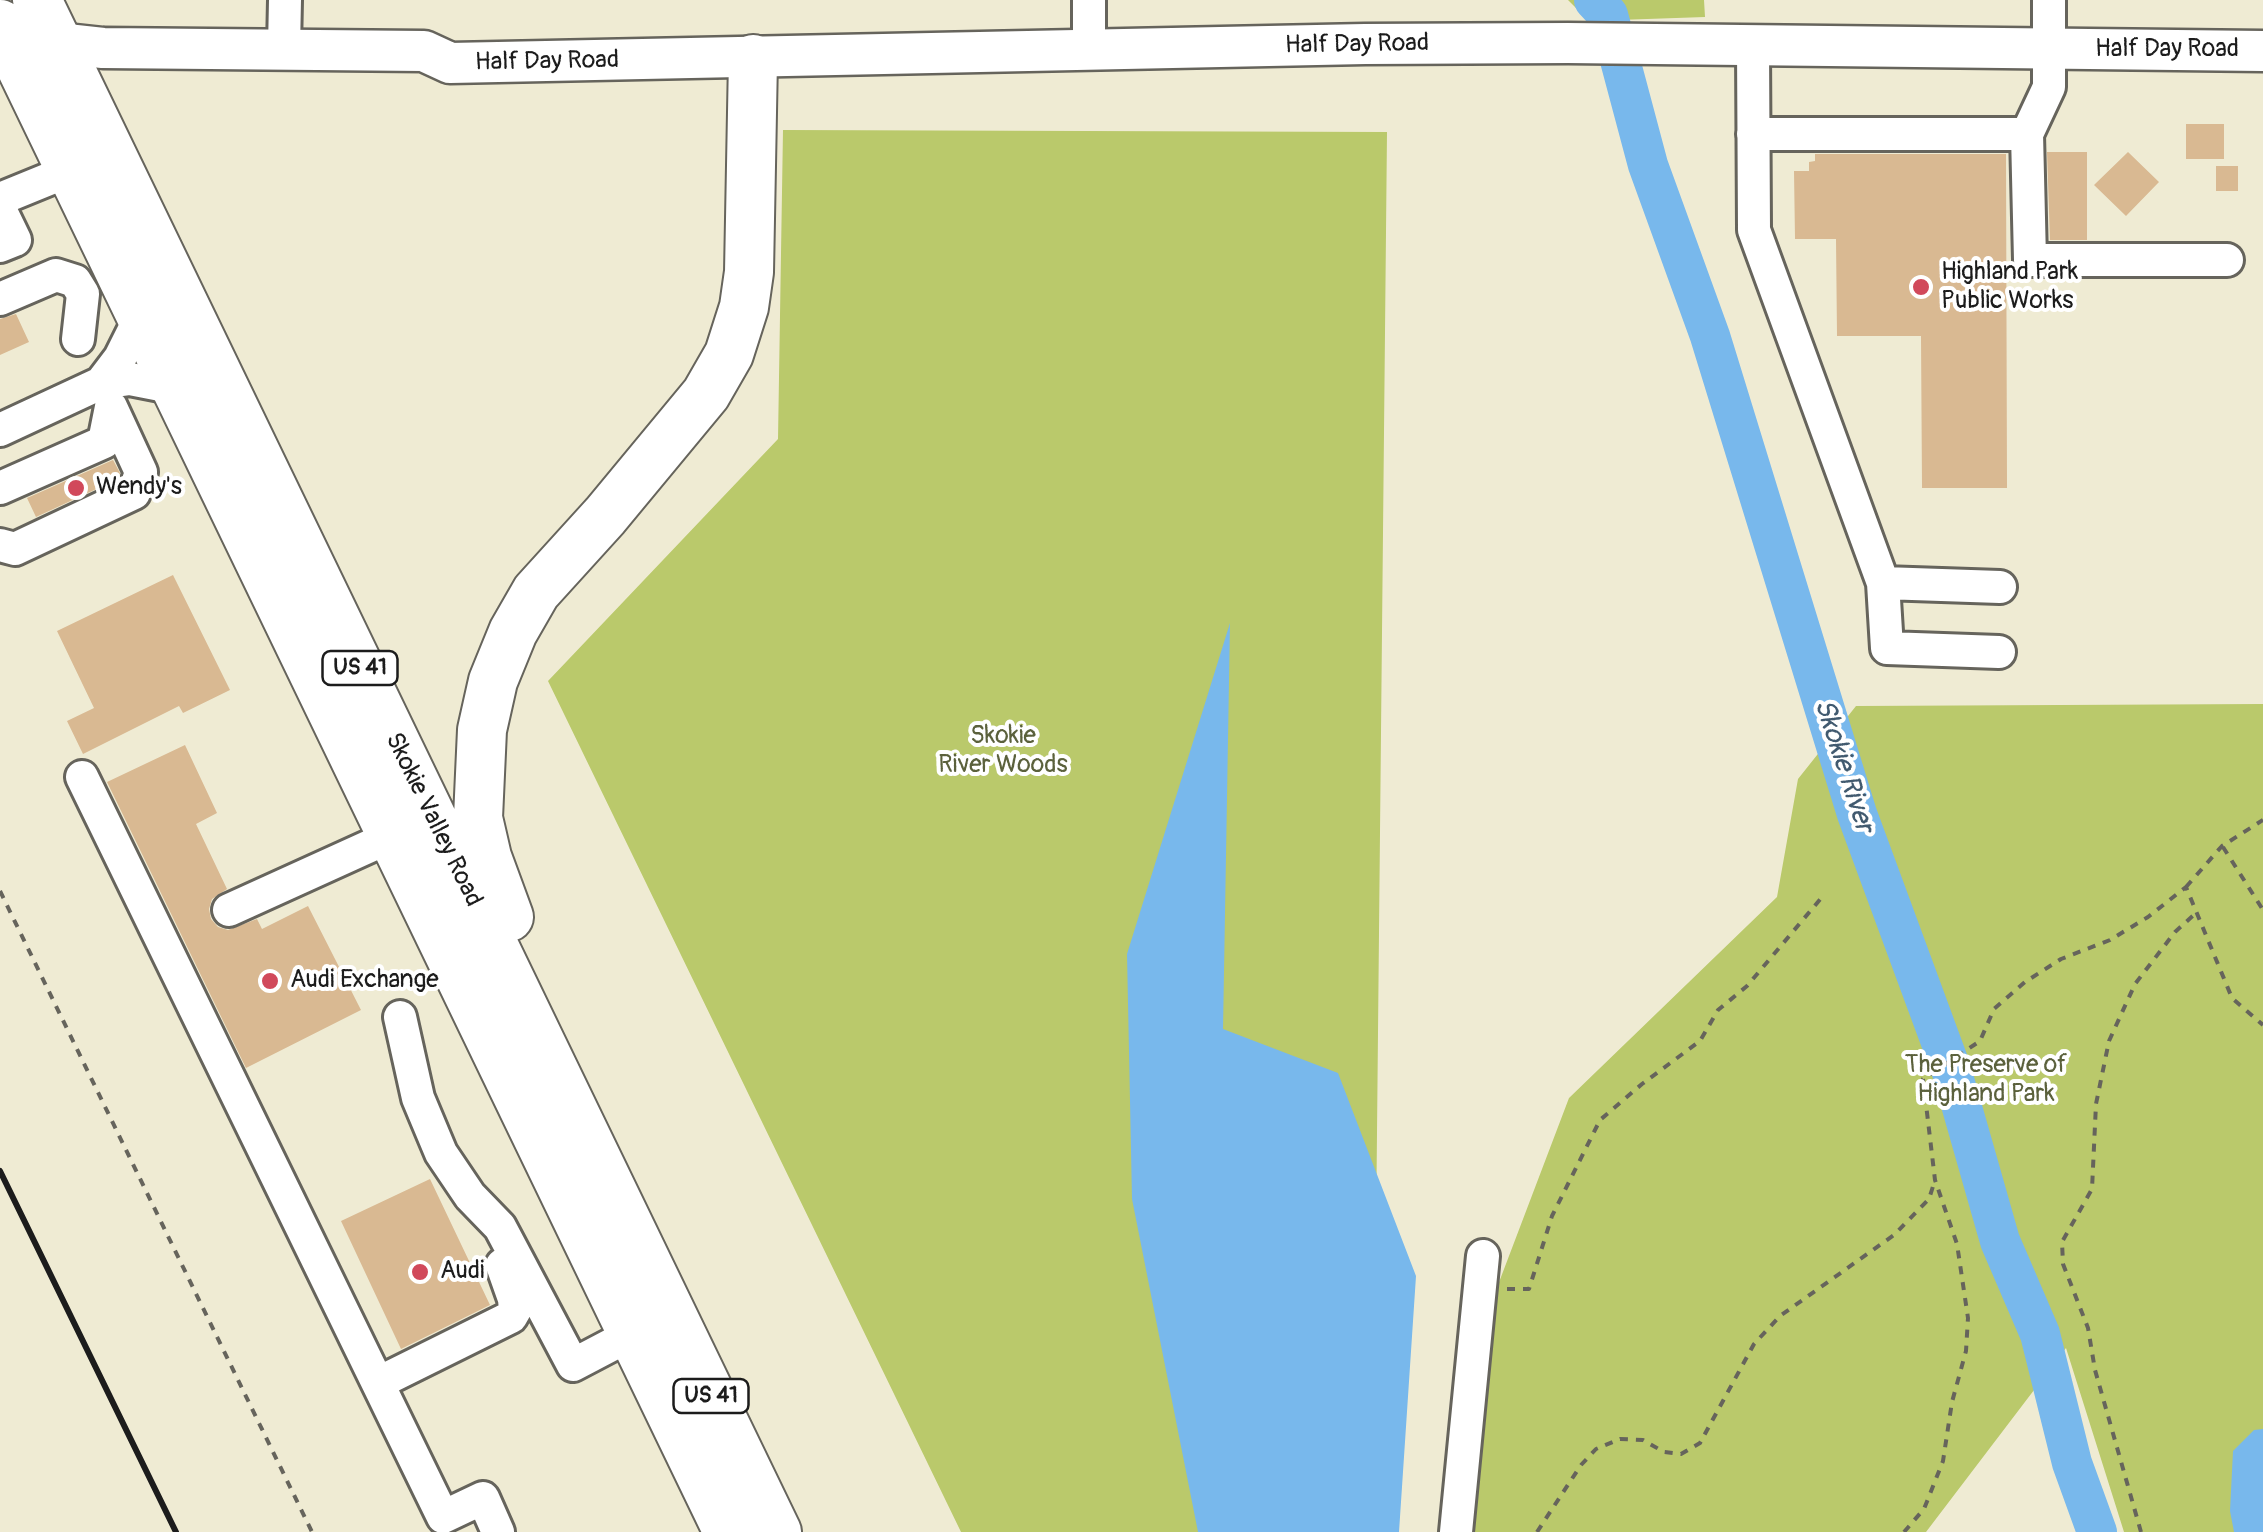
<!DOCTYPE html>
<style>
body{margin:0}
canvas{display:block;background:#efebd3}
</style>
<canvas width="2263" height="1532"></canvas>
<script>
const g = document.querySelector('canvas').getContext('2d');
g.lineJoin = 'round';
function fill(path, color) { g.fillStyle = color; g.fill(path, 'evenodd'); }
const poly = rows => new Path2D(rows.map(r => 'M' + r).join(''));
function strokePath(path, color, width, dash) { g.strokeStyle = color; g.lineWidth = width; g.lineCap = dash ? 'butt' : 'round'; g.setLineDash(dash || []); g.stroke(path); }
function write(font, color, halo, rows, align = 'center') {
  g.font = font + ' Pangolin,sans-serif'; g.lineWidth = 8; g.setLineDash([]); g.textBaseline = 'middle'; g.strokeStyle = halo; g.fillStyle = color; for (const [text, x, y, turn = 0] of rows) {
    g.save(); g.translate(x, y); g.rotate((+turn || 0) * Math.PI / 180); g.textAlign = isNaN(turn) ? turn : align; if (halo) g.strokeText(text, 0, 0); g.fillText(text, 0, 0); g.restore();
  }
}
const green = poly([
 [1568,0,1704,0,1705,17,1589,21],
 [783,130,1387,132,1373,1532,961,1532,548,681,778,439],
 [2263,704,2263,1532,2124,1532,2066,1348,1926,1532,1446,1532,1471,1356,1569,1098,1777,897,1798,779,1856,706]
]);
const water = poly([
 [1230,623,1223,1029,1338,1073,1416,1276,1399,1532,1198,1532,1132,1199,1127,954],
 [2263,1429,2263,1532,2234,1532,2230,1511,2233,1451,2254,1430]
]);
const river = poly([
 [1594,0,1608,15,1648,165,1710,336,1857,814,1951,1069,2000,1241,2040,1334,2072,1463,2097,1532]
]);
const building = poly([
 [2186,124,2224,124,2224,159,2186,159],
 [2047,152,2087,152,2087,240,2050,240],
 [2128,152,2159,182,2126,216,2094,185],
 [1815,154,2006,154,2007,488,1922,488,1921,336,1837,336,1836,239,1795,239,1794,171,1809,171,1809,162,1815,161],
 [2216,166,2238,166,2238,191,2216,191],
 [16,314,29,342,0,355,0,319],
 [113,460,120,473,118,479,36,517,27,498],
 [173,575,230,690,183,713,179,706,83,754,67,721,94,708,57,631],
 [185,745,217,813,196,824,227,889,212,899,209,909,211,919,218,927,228,930,257,919,262,929,308,906,361,1010,246,1068,107,782],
 [430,1179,490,1305,401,1349,341,1221]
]);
const path = poly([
 [2223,847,2263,910],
 [2186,887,2222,846,2263,820],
 [0,891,312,1532],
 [1507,1289,1529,1289,1552,1216,1600,1120,1642,1084,1700,1041,1718,1010,1747,986,1823,896],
 [1537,1532,1581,1465,1596,1449,1620,1439,1643,1440,1664,1452,1681,1454,1700,1443,1754,1344,1780,1316,1894,1235,1929,1199,1935,1180],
 [1904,1532,1924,1509,1943,1461,1952,1402,1966,1351,1968,1318,1957,1244,1935,1180,1923,1079,1980,1041,1994,1009,2025,982,2061,959,2110,940,2148,917,2186,887,2232,998,2263,1025],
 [2141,1532,2095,1370,2088,1328,2063,1264,2062,1242,2092,1189,2096,1104,2109,1041,2135,984,2175,932,2196,913]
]);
const minor = poly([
 [2049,0,2049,87,2027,134,2030,260,2227,260],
 [1753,47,1754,230,1883,583,1887,648,1999,652],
 [284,48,285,0],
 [1089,51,1089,0],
 [1753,134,2027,134],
 [0,199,71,170],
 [0,209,15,240,0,246],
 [0,299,56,275,75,281,83,294,78,339],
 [101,383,120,358,141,316],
 [0,430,101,383,130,379,176,388],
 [0,488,104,442,111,407],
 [0,545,15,549,134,493,141,472,111,407],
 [1883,583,2000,587],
 [82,777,443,1517,483,1498,498,1532],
 [229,910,392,836],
 [400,1017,418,1098,441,1153,470,1196,500,1227,573,1365,632,1334],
 [378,1383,511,1317,515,1310,514,1299,502,1265],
 [1456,1532,1483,1256]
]);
const major = poly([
 [30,40,103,48,424,51,450,63,1365,44,1568,43,2263,51]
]);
const highway = poly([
 [37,0,777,1532],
 [0,24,728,1532],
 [509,917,487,857,478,818,482,730,493,681,513,632,536,592,605,516,706,394,729,354,744,307,749,272,753,59]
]);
const rail = poly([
 [0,1171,176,1532]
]);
const markers = [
 [1921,287,10,"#d1495b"],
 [76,488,10,"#d1495b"],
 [270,981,10,"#d1495b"],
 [420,1272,10,"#d1495b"]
];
const shields = [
 [360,668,75],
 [711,1396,75]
];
const shieldNames = [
 ["US 41",360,668],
 ["US 41",711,1396]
];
const streetNames = [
 ["Half Day Road",1357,45,-1],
 ["Half Day Road",2167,50],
 ["Half Day Road",547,62,-1],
 ["Skokie Valley Road",433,820,64]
];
const poiNames = [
 ["Highland Park",1941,273],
 ["Public Works",1941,302],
 ["Wendy's",96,488],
 ["Audi Exchange",290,981],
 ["Audi",440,1272]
];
const parkNames = [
 ["Skokie",1003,737],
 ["River Woods",1003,766],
 ["The Preserve of",1986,1066],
 ["Highland Park",1986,1095]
];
const waterNames = [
 ["Skokie River",1843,766,72]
];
fill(green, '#bac96b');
fill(water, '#78b8ec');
strokePath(river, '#78b8ec', 40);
fill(building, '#d9b992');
strokePath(minor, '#66645c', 38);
strokePath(major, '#66645c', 45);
strokePath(highway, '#66645c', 52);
strokePath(path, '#66645c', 4, [8, 8]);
strokePath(minor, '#fff', 32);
strokePath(major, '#fff', 40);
strokePath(highway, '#fff', 48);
strokePath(rail, '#1c1c1c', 6);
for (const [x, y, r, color] of markers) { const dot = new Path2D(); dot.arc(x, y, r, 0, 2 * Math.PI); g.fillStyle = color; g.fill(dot); strokePath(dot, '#fff', 4); }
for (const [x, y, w] of shields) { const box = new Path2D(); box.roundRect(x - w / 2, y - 17, w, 34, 8); g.fillStyle = '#fff'; g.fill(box); strokePath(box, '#1c1c1c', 2.5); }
write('bold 22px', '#1c1c1c', null, shieldNames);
write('25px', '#1c1c1c', '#fff', streetNames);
write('25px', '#1c1c1c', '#fff', poiNames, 'left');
write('25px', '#5b613c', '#fff', parkNames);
write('italic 28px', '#415a6f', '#fff', waterNames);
</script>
